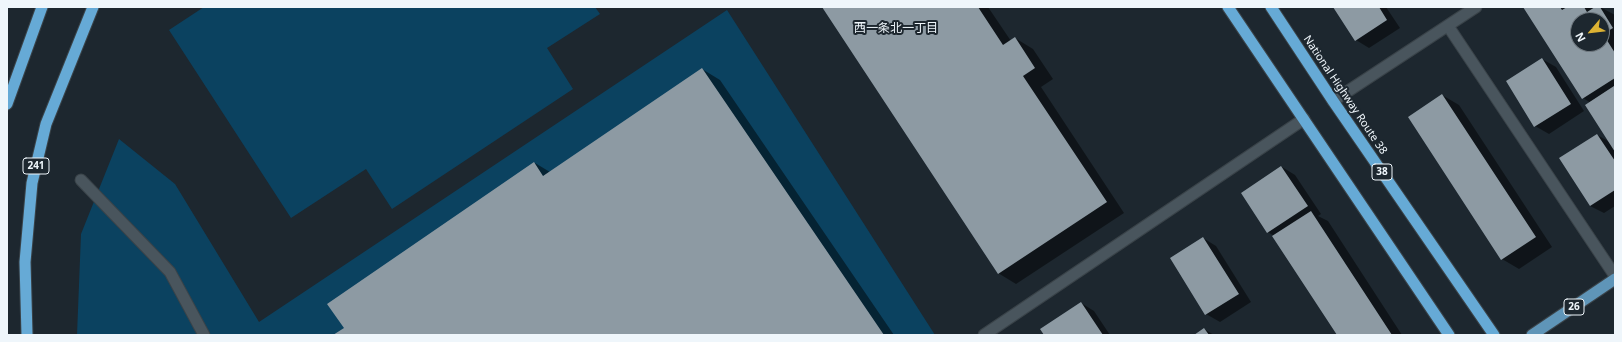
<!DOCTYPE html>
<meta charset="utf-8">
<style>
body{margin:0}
#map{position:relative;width:1622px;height:342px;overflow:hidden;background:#1d272f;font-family:"Noto Sans",sans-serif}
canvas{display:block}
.frame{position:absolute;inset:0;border:8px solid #eff6fb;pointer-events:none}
.north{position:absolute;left:1570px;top:12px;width:40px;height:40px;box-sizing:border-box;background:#1d272f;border:1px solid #717a81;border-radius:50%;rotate:242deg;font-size:11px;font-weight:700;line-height:16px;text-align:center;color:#eff6fb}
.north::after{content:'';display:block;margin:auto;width:14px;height:18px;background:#dcb233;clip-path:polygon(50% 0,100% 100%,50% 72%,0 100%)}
</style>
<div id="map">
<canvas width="1622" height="342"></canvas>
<div class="frame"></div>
<div class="north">N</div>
</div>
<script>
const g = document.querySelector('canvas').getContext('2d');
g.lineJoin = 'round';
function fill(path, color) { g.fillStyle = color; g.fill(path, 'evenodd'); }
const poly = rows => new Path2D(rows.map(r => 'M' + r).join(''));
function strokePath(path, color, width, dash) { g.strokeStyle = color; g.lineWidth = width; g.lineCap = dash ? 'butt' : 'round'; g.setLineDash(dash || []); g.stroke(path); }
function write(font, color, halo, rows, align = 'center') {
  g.font = font + ' "Noto Sans","Noto Sans JP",sans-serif'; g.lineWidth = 4; g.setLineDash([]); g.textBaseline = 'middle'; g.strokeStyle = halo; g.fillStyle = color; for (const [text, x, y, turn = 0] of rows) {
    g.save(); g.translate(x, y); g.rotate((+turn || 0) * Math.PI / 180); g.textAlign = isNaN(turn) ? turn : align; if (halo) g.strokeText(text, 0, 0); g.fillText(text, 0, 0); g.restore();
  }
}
const green = poly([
 [204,7,595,7,600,14,547,48,573,89,392,209,366,169,291,218,169,30],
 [727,10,935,335,77,335,81,234,119,139,175,184,259,322]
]);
const shadow = poly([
 [823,7,988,7,1011,41,1015,38,1033,49,1053,79,1041,87,1124,213,1016,284,998,273],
 [1335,7,1386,7,1400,28,1369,48,1356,40],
 [1524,7,1592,7,1594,9,1600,7,1615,15,1615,206,1604,213,1590,206,1597,135,1610,142,1591,103,1583,98],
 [1578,20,1602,20,1602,44,1578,44],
 [1542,59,1556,67,1584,111,1549,134,1535,126],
 [702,69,720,80,894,335,335,335,345,328,535,163,550,172],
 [1442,95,1459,105,1552,247,1519,269,1502,259],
 [1282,167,1295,175,1321,214,1318,216,1328,221,1402,335,1339,335,1274,236,1268,232],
 [1203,238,1216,246,1251,302,1220,322,1206,314],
 [1081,303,1094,311,1110,335,1045,335],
 [1204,329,1214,335,1196,335]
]);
const building = poly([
 [822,7,978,7,1003,45,1015,37,1035,68,1023,76,1107,202,998,274],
 [1333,7,1379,7,1387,20,1355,41],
 [1523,7,1560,7,1562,10,1567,7,1584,7,1587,12,1595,7,1600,7,1613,28,1603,34,1615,53,1615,78,1582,99],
 [1578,20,1602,20,1602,44,1578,44],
 [1542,58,1571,104,1534,127,1506,81],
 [702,68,884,335,333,335,344,328,327,304,534,162,543,176],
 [1614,86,1615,88,1615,152,1585,105],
 [1442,94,1536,237,1501,260,1408,117],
 [1597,134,1615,161,1615,190,1590,206,1559,158],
 [1281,166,1308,206,1267,233,1241,193],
 [1311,211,1392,335,1337,335,1272,236],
 [1203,237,1239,294,1205,315,1170,258],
 [1081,302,1103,335,1044,335,1040,329],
 [1204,328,1209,335,1194,335]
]);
const service = poly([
 [1448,26,1615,276],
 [81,180,170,272,204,335],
 [984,335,1304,119]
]);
const minor = poly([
 [1333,101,1476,7]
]);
const primary = poly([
 [1532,335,1615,279]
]);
const trunk = poly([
 [1228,7,1449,335],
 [1271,7,1333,101,1494,335],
 [7,104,42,7],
 [27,335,25,262,32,183,46,124,93,7]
]);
const shields = [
 [36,166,26],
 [1382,172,20],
 [1574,307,20]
];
const shieldNames = [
 ["241",36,166],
 ["38",1382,172],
 ["26",1574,307]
];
const streetNames = [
 ["National Highway Route 38",1345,95,56]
];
const neighbourhoodNames = [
 ["西一条北一丁目",896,29]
];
fill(green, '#0b4260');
fill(shadow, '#0007');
fill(building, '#8d9aa3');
strokePath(service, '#3a4349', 13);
strokePath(minor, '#3a4349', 13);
strokePath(primary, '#3a4349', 13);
strokePath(trunk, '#3a4349', 13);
strokePath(service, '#49555d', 11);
strokePath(minor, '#49555d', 11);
strokePath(primary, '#5f95b8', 11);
strokePath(trunk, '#66aad6', 11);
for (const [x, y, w] of shields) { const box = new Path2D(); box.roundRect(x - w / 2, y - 8, w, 16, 3); g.fillStyle = '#1d272f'; g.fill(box); strokePath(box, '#eff6fb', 1); }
write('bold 10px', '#eff6fb', null, shieldNames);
write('11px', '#eff6fb', '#1d272f', streetNames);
write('12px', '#eff6fb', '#1d272f', neighbourhoodNames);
</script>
